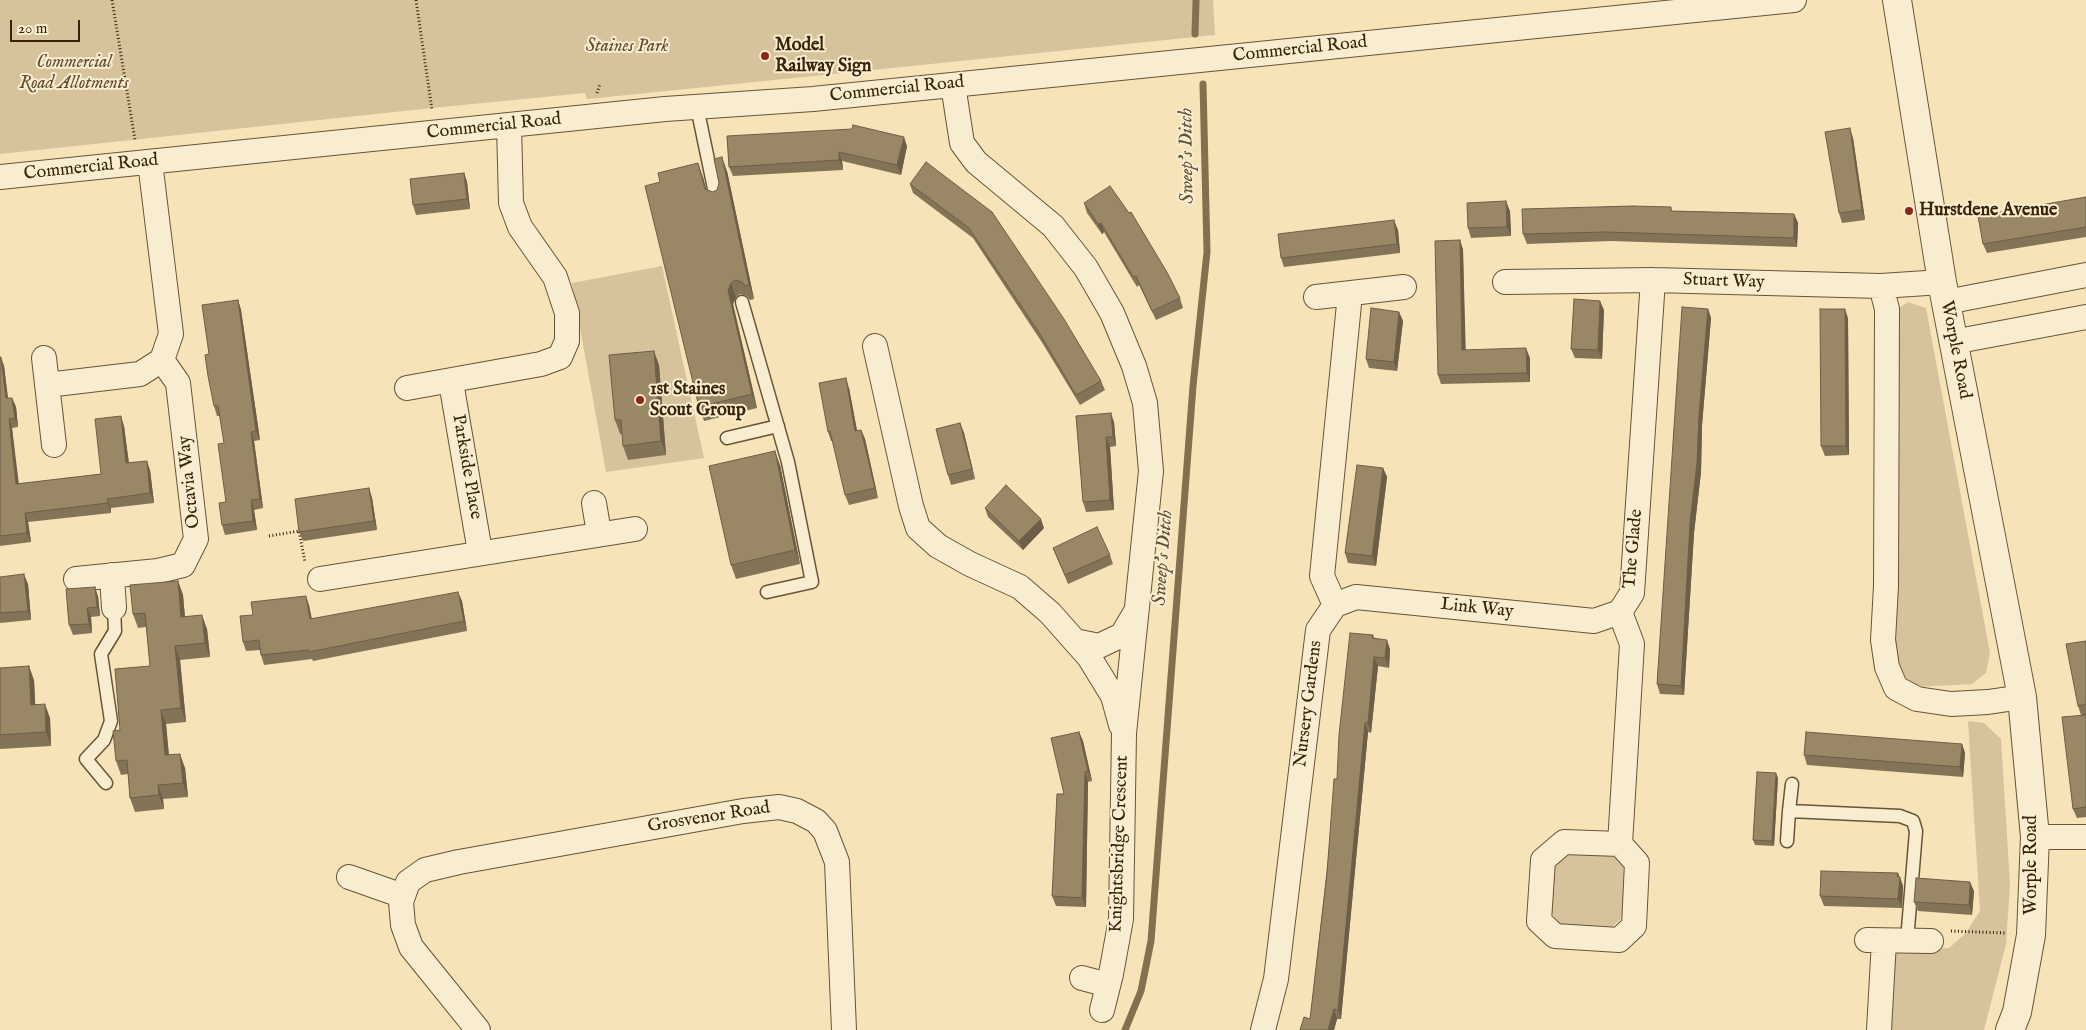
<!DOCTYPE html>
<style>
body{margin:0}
#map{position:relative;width:2086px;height:1030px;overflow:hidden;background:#f6e3b8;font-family:"IM FELL English",serif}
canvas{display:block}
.scale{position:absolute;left:10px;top:20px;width:70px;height:22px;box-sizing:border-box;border:2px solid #37240b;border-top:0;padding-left:6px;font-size:15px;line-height:18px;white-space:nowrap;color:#37240b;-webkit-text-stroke:4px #f9edd1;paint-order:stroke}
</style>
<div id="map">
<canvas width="2086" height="1030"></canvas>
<div class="scale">20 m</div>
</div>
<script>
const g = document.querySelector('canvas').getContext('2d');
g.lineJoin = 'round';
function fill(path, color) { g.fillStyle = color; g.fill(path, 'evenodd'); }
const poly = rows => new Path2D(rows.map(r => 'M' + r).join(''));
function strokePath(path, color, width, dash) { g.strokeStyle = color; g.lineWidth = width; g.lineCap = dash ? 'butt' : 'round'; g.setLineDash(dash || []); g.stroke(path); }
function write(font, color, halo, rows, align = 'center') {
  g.font = font + ' "IM FELL English",serif'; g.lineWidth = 4; g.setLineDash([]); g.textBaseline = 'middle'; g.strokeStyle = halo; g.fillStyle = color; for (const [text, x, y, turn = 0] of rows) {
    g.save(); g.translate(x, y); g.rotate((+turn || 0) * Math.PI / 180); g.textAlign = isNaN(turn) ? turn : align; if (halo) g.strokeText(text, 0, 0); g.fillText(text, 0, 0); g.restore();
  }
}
const green = poly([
 [0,0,1213,0,1215,35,598,98,587,99,585,93,432,108,0,154],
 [662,266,704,458,606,472,572,283],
 [1908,302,1926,308,1990,653,1986,673,1972,684,1916,687,1903,681,1893,660,1895,311],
 [1968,721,1984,723,2001,739,2010,883,2006,944,1984,1030,1881,1030,1884,965,1896,953,1949,948,1965,934,1980,911],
 [1571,853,1614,854,1626,863,1626,914,1608,931,1563,928,1549,910,1551,867]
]);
const stream = poly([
 [1195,34,1196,0],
 [1125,1030,1141,991,1151,941,1193,386,1207,252,1203,84]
]);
const path = poly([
 [112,0,135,140],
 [416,0,432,110],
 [597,93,600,84],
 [269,536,299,531,305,562],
 [1951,931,2005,933]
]);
const service = poly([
 [697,107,716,198],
 [742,302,788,462,812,582,767,592],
 [727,438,778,426],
 [106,783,86,759,104,740,111,721,101,654,115,631,114,608],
 [1789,811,1792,784],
 [1787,841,1789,811,1900,816,1913,821,1916,831,1907,941]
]);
const minor = poly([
 [953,85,962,143,976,162,1053,226,1086,268,1112,313,1134,366,1145,403,1151,471,1124,733,1121,919,1111,974,1102,1010],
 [0,177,665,109,813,99,1794,0],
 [1505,282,1653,280,1881,286,1942,282],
 [1881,286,1887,309,1886,586,1883,640,1887,667,1896,688,1917,699,1951,704,1988,702,2022,697],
 [1316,297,1404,287],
 [1946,302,2086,275],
 [1953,342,2086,317],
 [875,346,911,506,918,528,938,546,970,564,1020,587,1050,613,1089,657,1113,696,1121,725],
 [44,358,54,445],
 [451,382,480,552],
 [47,385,140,374,162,360],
 [407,388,541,364,560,357,567,341,567,313,555,277,520,227,511,203,509,126],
 [594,503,599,533],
 [112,575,114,608],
 [76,579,158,571,183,565,196,539,178,383,162,360,171,334,150,162],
 [320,579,635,529],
 [1335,605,1356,597,1594,621,1620,612],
 [1075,641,1099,646,1122,635,1135,613],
 [2035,837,2086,837],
 [1620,844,1564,842,1543,860,1539,921,1555,936,1619,940,1634,926,1637,863,1620,844,1632,644,1620,612,1632,593,1653,280],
 [349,877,403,896],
 [1867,940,1931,941],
 [1082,978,1108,985],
 [478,1030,411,947,403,925,401,902,408,882,425,870,459,862,743,811,779,807,797,811,816,821,825,831,837,862,844,1030],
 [1263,1030,1276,979,1318,630,1335,605,1322,576,1350,294],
 [1879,1030,1884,941]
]);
const tertiary = poly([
 [1897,0,1942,282,2022,697,2035,837,2031,935,2017,1012,2010,1030]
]);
const wall = poly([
 [727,136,907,146,901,175,842,161,843,170,733,176,729,167],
 [1853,138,1865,220,1842,223,1839,213],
 [727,171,754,299,750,300,747,296,740,294,736,297,733,304,757,408,704,421,699,407,660,182,703,177,706,190,713,192,717,190],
 [464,173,467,182,470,209,416,215,413,205],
 [910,184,992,212,1101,381,1105,390,1080,405,1043,344,973,238,913,193],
 [2086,197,2086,237,1987,253,1983,244],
 [1084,203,1180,298,1183,308,1156,320,1139,285,1137,287,1104,232,1102,234,1087,213],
 [1671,207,1672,211,1794,214,1798,223,1797,247,1611,241,1527,244,1523,234],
 [1510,211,1511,236,1471,238,1468,228],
 [1398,230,1400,253,1284,267,1281,258],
 [1460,240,1463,250,1465,350,1530,358,1530,382,1441,384,1438,375],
 [238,300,241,310,260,440,254,441,263,508,254,510,257,530,225,535,222,525,226,502,224,443,220,416,217,416,214,406,209,354],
 [1708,309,1711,318,1702,425,1701,472,1694,533,1684,695,1660,694,1657,684],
 [1604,310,1602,359,1575,358,1571,349],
 [1399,312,1403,321,1397,371,1369,368,1366,359],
 [1848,318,1849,455,1825,456,1821,446],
 [0,357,4,366,8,398,12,398,16,407,18,427,12,428,18,484,101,474,124,426,129,463,150,470,154,503,111,508,111,513,28,522,31,542,0,546],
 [659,365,666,455,628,460,623,446,622,434,620,434,615,420],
 [849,388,857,431,861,430,865,439,878,498,849,505,845,495,833,441,831,441,828,432],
 [1076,416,1114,422,1116,446,1110,447,1114,510,1086,512,1083,502],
 [960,423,964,433,975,479,951,485,948,475],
 [780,465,800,564,736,579,731,565],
 [1383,468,1387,477,1376,566,1348,563,1345,553],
 [369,488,372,498,377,530,303,541,299,532],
 [985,508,1044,528,1023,550,988,517],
 [1053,548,1110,555,1113,564,1068,584],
 [0,577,28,584,31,620,0,623],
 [178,581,183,595,185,617,207,629,210,657,180,660,186,722,166,724,169,755,185,768,188,797,163,799,164,809,135,812,130,798,128,774,121,775,116,761,120,730,150,666,146,627,138,628,133,614],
 [98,596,100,616,91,617,92,633,73,635,69,625],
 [462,601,467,631,313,661,312,659,264,665,261,655,260,650,246,651,243,642,309,605,312,619],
 [1373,635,1375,639,1390,649,1389,668,1378,666,1371,733,1368,732,1341,1019,1337,1019,1334,1030,1300,1030,1310,1019,1337,779],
 [2086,641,2086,817,2077,818,2073,809,2081,715,2078,706],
 [0,668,34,680,35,704,50,718,51,746,0,749],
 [1079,732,1083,741,1092,781,1088,782,1086,907,1056,906,1052,896,1064,794],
 [1962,744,1965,753,1963,777,1807,765,1804,755],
 [1778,778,1774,846,1755,845,1753,840],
 [1898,873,1903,886,1902,908,1824,906,1820,896],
 [1974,891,1972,915,1918,911,1914,902]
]);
const shadedWall = poly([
 [1850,128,1853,138,1865,220,1862,210],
 [904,137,907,146,901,175,897,165],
 [839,152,842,161,843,170,839,160],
 [722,157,727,171,754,299,749,285],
 [698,163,703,177,710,203,705,189],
 [464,173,467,182,470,209,467,199],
 [1506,201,1510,211,1511,236,1507,227],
 [1794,214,1798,223,1797,247,1794,238],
 [1394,220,1398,230,1400,253,1397,244],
 [1101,223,1104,232,1102,234,1098,224],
 [1460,240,1463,250,1466,359,1462,350],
 [731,283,736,297,733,304,757,408,752,394,728,290],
 [238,300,241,310,260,440,256,431],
 [1600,301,1604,310,1602,359,1598,350],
 [1708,309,1711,318,1702,425,1701,472,1694,533,1684,695,1681,686,1690,523],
 [1845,309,1848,318,1849,455,1846,446],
 [1399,312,1403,321,1397,371,1394,362],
 [1526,348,1530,358,1530,382,1527,373],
 [654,351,659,365,666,455,661,441],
 [1,357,4,366,9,408,6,398],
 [846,378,849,388,859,441,855,431],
 [12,398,16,407,18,427,15,418],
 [1111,413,1114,422,1116,446,1113,437],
 [121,416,124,426,130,473,126,463],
 [9,419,12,428,20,493,16,484],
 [960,423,964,433,975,479,972,469],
 [861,430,865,439,878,498,875,488],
 [251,432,254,441,263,508,260,499],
 [1106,437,1110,447,1114,510,1110,500],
 [775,451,780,465,800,564,795,550],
 [147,461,150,470,154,503,150,493],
 [1383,468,1387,477,1376,566,1372,556],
 [369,488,372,498,377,530,374,521],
 [107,499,111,508,111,513,108,503],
 [251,500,254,510,257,530,253,521],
 [25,513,28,522,31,542,27,533],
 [1041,519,1044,528,1023,550,1019,541],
 [24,574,28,584,31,620,28,611],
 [178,581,183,595,186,631,181,617],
 [95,587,98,596,100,616,97,607],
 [458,592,462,601,467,631,464,621],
 [306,596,309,605,313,629,310,619],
 [87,608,91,617,92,633,89,624],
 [202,615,207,629,210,657,205,643],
 [1387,640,1390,649,1389,668,1385,658],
 [175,646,180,660,186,722,181,708],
 [1374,657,1378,666,1371,733,1368,723],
 [29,666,34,680,36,719,31,705],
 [45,704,50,718,51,746,46,732],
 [161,710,166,724,170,769,165,755],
 [1365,723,1368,732,1341,1019,1338,1010],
 [1079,732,1083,741,1092,781,1088,771],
 [1962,744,1965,753,1963,777,1960,767],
 [180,754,185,768,188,797,183,783],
 [1085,772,1088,782,1086,907,1082,898],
 [1776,773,1778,778,1774,846,1772,841],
 [158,785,163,799,164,809,159,795],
 [1898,873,1900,879,1900,877,1903,886,1902,908,1898,899],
 [1970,882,1974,891,1972,915,1969,905],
 [1334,1009,1337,1019,1334,1030,1328,1030]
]);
const building = poly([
 [853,125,904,137,897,165,839,152,839,160,729,167,727,136,852,129,853,125],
 [1850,128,1862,210,1839,213,1825,132,1850,128],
 [722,157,749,285,745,286,742,282,735,280,731,283,728,290,752,394,699,407,645,186,660,182,658,173,698,163,705,189,713,192,717,190,719,183,714,159,722,157],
 [926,162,992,212,1064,319,1101,381,1076,395,1040,334,969,228,910,184,926,162],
 [464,173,467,199,413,205,410,179,464,173],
 [1110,186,1129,213,1131,212,1168,274,1180,298,1152,311,1136,276,1133,277,1101,223,1098,224,1084,203,1110,186],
 [2086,197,2086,227,1983,244,1978,216,2086,197],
 [1506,201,1507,227,1468,228,1467,203,1506,201],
 [1633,206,1671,207,1671,211,1794,214,1794,238,1607,232,1523,234,1522,209,1633,206],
 [1394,220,1397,244,1281,258,1278,234,1394,220],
 [1460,240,1462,350,1526,348,1527,373,1438,375,1435,241,1460,240],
 [1574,299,1600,301,1598,350,1571,349,1574,299],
 [238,300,256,431,251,432,260,499,251,500,253,521,222,525,219,503,226,502,218,444,224,443,218,406,214,406,208,376,205,355,209,354,202,305,238,300],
 [1682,307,1708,309,1699,416,1697,463,1690,523,1681,686,1657,684,1682,307],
 [1371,308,1399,312,1394,362,1366,359,1371,308],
 [1820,309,1845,309,1846,446,1821,446,1820,309],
 [654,351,661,441,623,446,621,420,615,420,609,355,654,351],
 [0,357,1,357,6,398,12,398,15,418,9,419,16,484,101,474,95,419,121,416,126,463,147,461,150,493,107,499,108,503,25,513,27,533,0,536,0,357],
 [846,378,855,431,861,430,875,488,845,495,830,431,828,432,819,383,846,378],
 [1111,413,1113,437,1106,437,1110,500,1083,502,1076,416,1111,413],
 [960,423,972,469,948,475,936,429,960,423],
 [775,451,795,550,731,565,709,466,775,451],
 [1357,465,1383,468,1372,556,1345,553,1357,465],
 [1006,485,1041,519,1019,541,985,508,1006,485],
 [369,488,374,521,299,532,295,499,369,488],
 [1097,527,1110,555,1065,575,1053,548,1097,527],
 [24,574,28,611,0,613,0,577,24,574],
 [178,581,181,617,202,615,205,643,175,646,181,708,161,710,165,755,180,754,183,783,158,785,159,795,130,798,127,760,116,761,113,731,120,730,115,669,150,666,145,613,133,614,130,585,178,581],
 [95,587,97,607,87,608,89,624,69,625,66,589,95,587],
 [458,592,464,621,309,652,309,650,261,655,259,640,243,642,240,616,253,615,251,602,306,596,310,619,458,592],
 [1350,633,1373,635,1372,638,1387,640,1385,658,1374,657,1368,723,1365,723,1338,1010,1334,1009,1328,1030,1300,1030,1304,1017,1310,1019,1327,873,1334,779,1337,779,1339,735,1350,633],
 [2086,641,2086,704,2078,706,2066,644,2086,641],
 [29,666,31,705,45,704,46,732,0,735,0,668,29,666],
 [2086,715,2086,807,2073,809,2062,717,2086,715],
 [1079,732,1088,771,1085,772,1082,898,1052,896,1057,794,1064,794,1051,738,1079,732],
 [1806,732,1962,744,1960,767,1804,755,1806,732],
 [1757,772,1776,773,1772,841,1753,840,1757,772],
 [1821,871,1898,873,1897,876,1900,877,1898,899,1820,896,1821,871],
 [1916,878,1970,882,1969,905,1914,902,1916,878]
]);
const markers = [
 [765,56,5,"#8f2418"],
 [1909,211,5,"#8f2418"],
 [640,400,5,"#8f2418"]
];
const poiNames = [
 ["Model",775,46],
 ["Railway Sign",775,67],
 ["Hurstdene Avenue",1919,211],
 ["1st Staines",650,390],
 ["Scout Group",650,411]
];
const parkNames = [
 ["Staines Park",627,47],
 ["Commercial",74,63],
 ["Road Allotments",74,84]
];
const streetNames = [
 ["Commercial Road",1300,50,-6],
 ["Commercial Road",897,90,-6],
 ["Commercial Road",494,127,-6],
 ["Commercial Road",91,168,-6],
 ["Stuart Way",1724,282,2],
 ["Worple Road",1955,350,79],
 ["Parkside Place",466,467,80],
 ["Octavia Way",190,482,-96],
 ["The Glade",1634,549,-85],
 ["Link Way",1477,609,6],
 ["Nursery Gardens",1309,704,-83],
 ["Grosvenor Road",709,818,-9],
 ["Knightsbridge Crescent",1120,844,-88],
 ["Worple Road",2032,865,-90]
];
const waterNames = [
 ["Sweep's Ditch",1188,156,-91],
 ["Sweep's Ditch",1164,558,-86]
];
fill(green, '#d6c39b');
strokePath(stream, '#83704f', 7);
strokePath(service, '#675436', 15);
strokePath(minor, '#675436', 26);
strokePath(tertiary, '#675436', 30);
strokePath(path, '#37240b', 3, [1, 2.5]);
strokePath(service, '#f9edd1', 12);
strokePath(minor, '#f9edd1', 24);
strokePath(tertiary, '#f9edd1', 28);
fill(wall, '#847457');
fill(shadedWall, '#6c5e47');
fill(building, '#9a8765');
strokePath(building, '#6c5e47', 1);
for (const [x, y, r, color] of markers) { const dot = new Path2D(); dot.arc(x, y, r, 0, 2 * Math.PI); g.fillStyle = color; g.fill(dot); strokePath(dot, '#f9edd1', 2); }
write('bold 18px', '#37240b', '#f9edd1', poiNames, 'left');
write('italic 18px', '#5f4c2f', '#f9edd1', parkNames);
write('18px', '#37240b', '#f9edd1', streetNames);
write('italic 19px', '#635033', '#f9edd1', waterNames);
</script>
